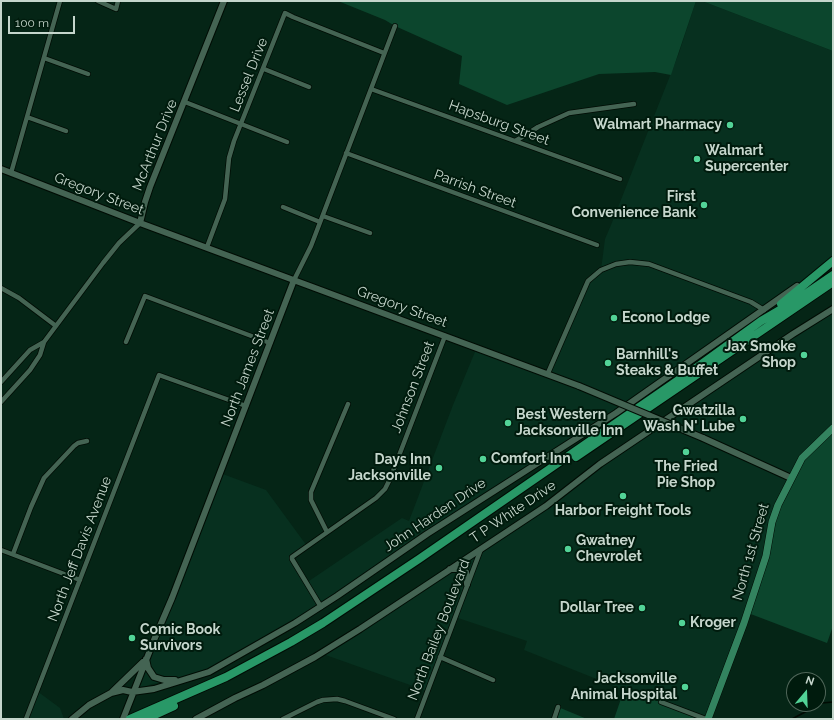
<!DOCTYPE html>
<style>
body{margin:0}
#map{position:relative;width:834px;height:720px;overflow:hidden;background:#052516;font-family:Raleway,sans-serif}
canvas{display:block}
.frame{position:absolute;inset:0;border:2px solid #c5d6cc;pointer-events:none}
.north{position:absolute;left:786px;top:672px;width:40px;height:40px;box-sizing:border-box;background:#001b0d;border:1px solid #4f6659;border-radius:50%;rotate:19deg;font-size:11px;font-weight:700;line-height:16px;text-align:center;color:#c5d6cc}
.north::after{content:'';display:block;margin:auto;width:14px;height:18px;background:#52d397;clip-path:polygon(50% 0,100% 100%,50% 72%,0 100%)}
.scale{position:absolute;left:8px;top:16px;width:67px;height:18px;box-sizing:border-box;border:2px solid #c5d6cc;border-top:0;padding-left:5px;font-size:12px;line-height:14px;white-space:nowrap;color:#c5d6cc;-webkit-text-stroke:3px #001b0d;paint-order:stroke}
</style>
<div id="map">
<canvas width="834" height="720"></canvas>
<div class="frame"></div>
<div class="north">N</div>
<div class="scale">100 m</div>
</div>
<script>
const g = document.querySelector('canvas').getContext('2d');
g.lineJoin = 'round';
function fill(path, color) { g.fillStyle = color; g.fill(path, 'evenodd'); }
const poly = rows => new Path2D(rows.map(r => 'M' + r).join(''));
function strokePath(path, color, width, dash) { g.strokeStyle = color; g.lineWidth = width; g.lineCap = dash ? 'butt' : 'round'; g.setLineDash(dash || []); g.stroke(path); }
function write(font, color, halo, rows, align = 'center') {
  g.font = font + ' Raleway,sans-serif'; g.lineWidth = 4; g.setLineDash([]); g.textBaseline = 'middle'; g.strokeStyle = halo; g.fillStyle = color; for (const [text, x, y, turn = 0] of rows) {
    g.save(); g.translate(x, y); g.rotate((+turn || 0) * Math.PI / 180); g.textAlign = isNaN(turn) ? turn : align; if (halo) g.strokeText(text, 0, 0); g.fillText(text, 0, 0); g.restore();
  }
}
const built = poly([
 [696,1,702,1,833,51,833,261,665,379,261,642,207,669,165,682,152,684,132,692,220,473,266,490,307,546,292,557,306,583,402,518,409,521,453,405,477,347,548,373,588,281,601,270,605,239,611,225,679,53],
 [833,309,833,435,829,432,770,541,708,719,624,690,524,650,527,641,455,617,427,691,320,653,473,555,600,464],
 [37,691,60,708,64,719,26,719]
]);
const green = poly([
 [338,1,696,1,671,75,655,72,599,74,507,105,459,84,462,56,395,26,385,20],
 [702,1,833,1,833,51],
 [829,432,833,435,833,626,827,643,748,613,771,525,797,465],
 [624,690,661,702,706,719,614,719],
 [558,707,587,719,554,719]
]);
const stream = poly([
 [792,719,822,703,833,702]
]);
const street = poly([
 [98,1,116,9,118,1],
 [44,58,88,74],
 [264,69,309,87],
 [371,89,620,179],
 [185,102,287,142],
 [27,117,66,131],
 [515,141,524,136,538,127,569,113,634,104],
 [346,153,597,245],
 [11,173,60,1],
 [283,207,320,222],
 [323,216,370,233],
 [207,247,225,199,229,158,234,141,285,13,293,17,384,53],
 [294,280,311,246,395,26],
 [1,288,19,298,56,326],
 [126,342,145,296,270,343],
 [548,373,588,281,601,270,616,264,630,262,649,264,751,302,764,310],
 [1,382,30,350,44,342],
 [1,402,30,370,40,355,44,342,103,263,119,243,140,223],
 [327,532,311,500,311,492,348,404],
 [1,550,80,580],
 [13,554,31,507,44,478,74,446,78,443,87,441],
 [321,607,292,559,292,557,376,498,385,489,390,479,445,336],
 [440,657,493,680],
 [661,702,706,719],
 [26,719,159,375,246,406],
 [283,719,317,702,323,700,337,699,345,701,394,719],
 [417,719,481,549],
 [554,719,558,707]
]);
const secondary = poly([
 [1,169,140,223,579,386],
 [140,223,145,202,150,187,224,1],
 [703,438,791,478],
 [450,569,460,569,466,572,467,584],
 [146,659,148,668,154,677,164,680,175,680],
 [112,692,143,662],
 [72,719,89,705,111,693,123,690,132,692,154,689,209,672,295,623,337,596,427,534,616,413,797,286],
 [123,719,154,640,172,598,294,280],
 [196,719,235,698,263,685,315,657,360,629,546,506,600,464,793,334,833,309]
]);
const primary = poly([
 [708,719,744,623,766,556,772,522,778,505,802,458,833,428]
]);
const highway = poly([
 [781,304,833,261],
 [576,457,833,282],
 [130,719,226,677,291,642,323,623,419,559,700,365,761,321,795,301,833,275],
 [146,719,174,706]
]);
const secondaryBridge = poly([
 [579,386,703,438]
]);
const markers = [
 [730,125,4,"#52d397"],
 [697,159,4,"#52d397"],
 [704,205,4,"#52d397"],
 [614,318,4,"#52d397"],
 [804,355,4,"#52d397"],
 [608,363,4,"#52d397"],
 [743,419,4,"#52d397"],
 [508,423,4,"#52d397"],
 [686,452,4,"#52d397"],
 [483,459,4,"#52d397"],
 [439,468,4,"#52d397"],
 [623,496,4,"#52d397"],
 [568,549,4,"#52d397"],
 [642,608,4,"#52d397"],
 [682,623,4,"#52d397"],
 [132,638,4,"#52d397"],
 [685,687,4,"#52d397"]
];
const streetNames = [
 ["Lessel Drive",249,75,-68],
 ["Hapsburg Street",499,123,20],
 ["McArthur Drive",155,145,-68],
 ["Parrish Street",475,189,20],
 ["Gregory Street",99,194,21],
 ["Gregory Street",402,307,20],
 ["North James Street",248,368,-69],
 ["Johnson Street",413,387,-69],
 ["T P White Drive",513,512,-34],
 ["John Harden Drive",435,515,-34],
 ["North Jeff Davis Avenue",80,549,-69],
 ["North 1st Street",751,552,-74],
 ["North Bailey Boulevard",439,630,-69]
];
const poiNames = [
 ["Walmart Pharmacy",722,125,"right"],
 ["Walmart",705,151],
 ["Supercenter",705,167],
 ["First",696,197,"right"],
 ["Convenience Bank",696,213,"right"],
 ["Econo Lodge",622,318],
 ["Jax Smoke",796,347,"right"],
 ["Shop",796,363,"right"],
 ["Barnhill's",616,355],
 ["Steaks & Buffet",616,371],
 ["Gwatzilla",735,411,"right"],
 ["Wash N' Lube",735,427,"right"],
 ["Best Western",516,415],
 ["Jacksonville Inn",516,431],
 ["Comfort Inn",491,459],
 ["Days Inn",431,460,"right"],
 ["Jacksonville",431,476,"right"],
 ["The Fried",686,467,"center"],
 ["Pie Shop",686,483,"center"],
 ["Harbor Freight Tools",623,511,"center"],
 ["Gwatney",576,541],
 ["Chevrolet",576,557],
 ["Dollar Tree",634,608,"right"],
 ["Kroger",690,623],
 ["Comic Book",140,630],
 ["Survivors",140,646],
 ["Jacksonville",677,679,"right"],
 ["Animal Hospital",677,695,"right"]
];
fill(built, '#07301f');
fill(green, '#0c462d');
strokePath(stream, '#000a02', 1.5);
strokePath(street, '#000c04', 6);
strokePath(secondary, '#000c04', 8);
strokePath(primary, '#000c04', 8);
strokePath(highway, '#000c04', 10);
strokePath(street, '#446453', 4.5);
strokePath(secondary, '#446453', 6);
strokePath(primary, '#33835f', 7);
strokePath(highway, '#289867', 8);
strokePath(secondaryBridge, '#000c04', 8, []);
strokePath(secondaryBridge, '#446453', 6);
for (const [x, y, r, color] of markers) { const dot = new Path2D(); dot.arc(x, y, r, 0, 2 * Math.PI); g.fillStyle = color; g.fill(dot); strokePath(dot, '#001b0d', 1.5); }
write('14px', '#c5d6cc', '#001b0d', streetNames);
write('bold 14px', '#c5d6cc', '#001b0d', poiNames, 'left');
</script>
